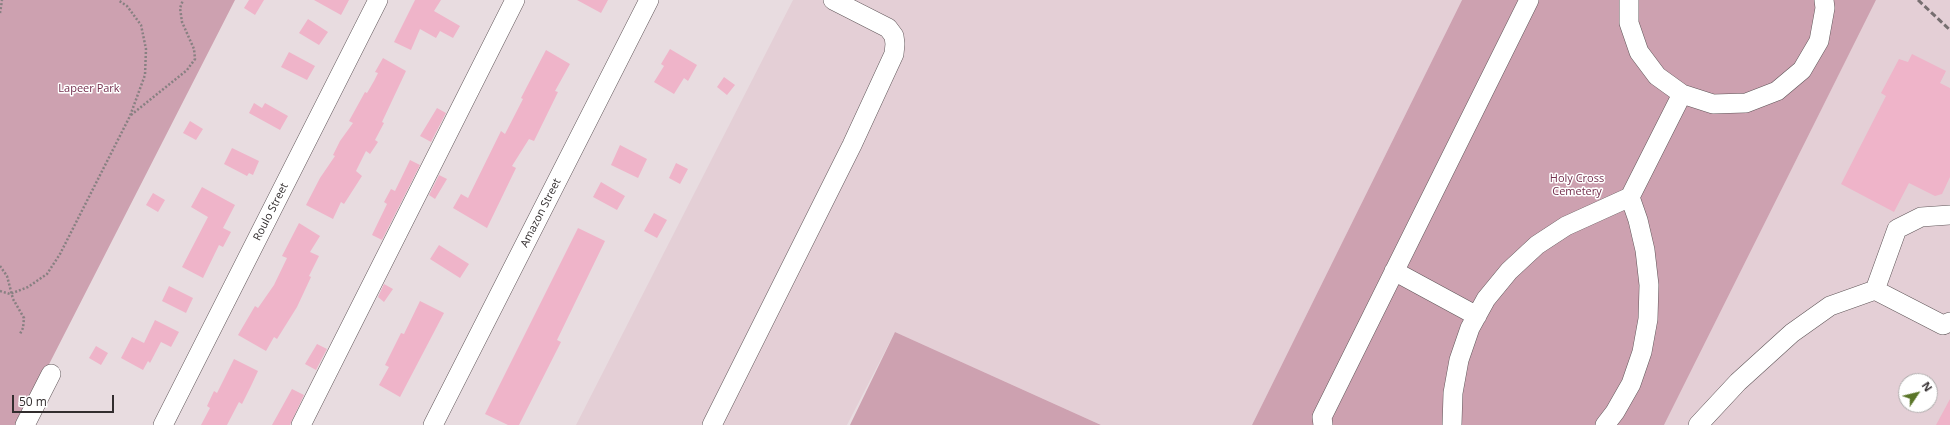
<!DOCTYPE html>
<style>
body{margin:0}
#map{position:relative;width:1950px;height:425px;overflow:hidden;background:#e8dce0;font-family:"Open Sans",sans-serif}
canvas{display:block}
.north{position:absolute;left:1898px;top:373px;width:40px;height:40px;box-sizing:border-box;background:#fff;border:1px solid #adabab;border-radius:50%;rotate:55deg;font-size:11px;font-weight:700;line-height:16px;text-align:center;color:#322d2e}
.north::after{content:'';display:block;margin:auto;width:14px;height:18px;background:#5a7528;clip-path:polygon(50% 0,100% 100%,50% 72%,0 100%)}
.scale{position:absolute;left:12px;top:395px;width:102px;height:18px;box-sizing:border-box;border:2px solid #322d2e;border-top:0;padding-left:5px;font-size:12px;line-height:14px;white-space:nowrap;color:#322d2e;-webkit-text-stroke:3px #fff;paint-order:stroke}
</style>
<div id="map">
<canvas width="1950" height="425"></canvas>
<div class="north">N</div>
<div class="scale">50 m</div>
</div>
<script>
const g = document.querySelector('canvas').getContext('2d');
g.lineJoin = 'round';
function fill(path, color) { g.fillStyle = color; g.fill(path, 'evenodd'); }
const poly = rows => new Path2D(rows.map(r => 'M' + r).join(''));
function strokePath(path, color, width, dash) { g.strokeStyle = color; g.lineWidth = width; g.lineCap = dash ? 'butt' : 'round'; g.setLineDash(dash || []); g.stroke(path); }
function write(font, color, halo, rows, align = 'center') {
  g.font = font + ' "Open Sans",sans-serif'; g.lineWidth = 3; g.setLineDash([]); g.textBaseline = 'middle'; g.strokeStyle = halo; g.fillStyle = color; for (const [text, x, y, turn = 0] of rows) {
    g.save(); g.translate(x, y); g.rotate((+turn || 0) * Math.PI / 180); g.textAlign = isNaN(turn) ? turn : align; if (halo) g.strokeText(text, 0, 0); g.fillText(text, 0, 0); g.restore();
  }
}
const built = poly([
 [793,0,1462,0,1252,425,1101,425,895,332,847,425,576,425],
 [1876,0,1950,0,1950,425,1664,425],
 [1906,381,1930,381,1930,405,1906,405]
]);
const green = poly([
 [0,0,235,0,18,425,0,425],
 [1462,0,1876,0,1664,425,1252,425],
 [895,332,1101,425,850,425]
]);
const building = poly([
 [249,0,264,0,255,15,244,8],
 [314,0,349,0,341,15],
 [415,0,441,0,434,11,460,26,453,38,440,31,436,38,420,29,411,50,394,42],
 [577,0,608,0,601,13],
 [308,19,328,32,319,45,299,33],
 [670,49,697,65,688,81,684,78,674,94,654,82,664,66,661,64],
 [546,50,570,64,555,91,558,92,534,141,529,139,512,166,516,168,487,228,453,208,461,194,468,198,501,131,505,134,523,99,521,98],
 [289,52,315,66,307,80,281,67],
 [1912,54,1946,71,1940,83,1950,88,1950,177,1942,194,1935,196,1909,183,1894,212,1841,184,1886,96,1881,93,1899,59,1908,62],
 [383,58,406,71,382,122,384,123,375,140,378,142,370,154,366,151,356,171,362,176,344,204,341,202,333,219,306,205,320,178,335,156,333,155,340,141,353,123,349,121,365,92,367,93,374,81,378,73,375,72],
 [724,77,735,85,727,95,717,87],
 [254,103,262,108,265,103,288,116,280,130,249,113],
 [437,108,446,113,431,142,420,136],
 [190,121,203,129,196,140,183,133],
 [620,145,647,159,638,178,611,165],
 [232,148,259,161,253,175,249,173,247,176,224,164],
 [410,160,420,165,382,240,372,235,387,204,384,202,391,189,395,191],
 [676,163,688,169,680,184,669,178],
 [439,175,447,179,435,199,429,195],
 [601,182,625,196,617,210,593,197],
 [202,187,235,205,223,228,231,232,223,247,219,245,203,278,182,267,208,217,191,207],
 [153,193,165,200,158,212,146,205],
 [654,213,667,220,657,238,644,231],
 [299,223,320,236,310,252,319,256,309,276,311,277,297,307,277,339,274,337,266,351,238,335,255,306,258,308,274,285,287,258,282,256],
 [578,228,605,241,557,340,561,342,519,425,508,425,485,414],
 [439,245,469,264,460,278,430,259],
 [384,284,393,289,384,302,378,297],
 [169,286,193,298,186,313,162,301],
 [420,301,444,313,400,397,379,385,389,367,385,365,401,333,404,334],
 [155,320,179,332,171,347,161,342,150,363,148,361,143,370,121,358,132,337,144,343],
 [317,344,327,349,316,370,305,364],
 [96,346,108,353,101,365,89,358],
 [234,359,258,371,251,386,242,404,239,402,227,425,201,425,210,408,207,406,214,391,217,393],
 [292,389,304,395,290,425,272,425],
 [1950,399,1950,425,1936,425]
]);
const path = poly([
 [0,13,2,0],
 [131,115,187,70,195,59,194,49,182,22,180,8,183,0],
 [0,266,7,276,13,299,24,318,23,328,20,334],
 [0,291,10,294,28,287,47,274,60,254,130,116,145,75,146,49,141,25,127,6,118,0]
]);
const minor = poly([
 [1629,0,1629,23,1639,52,1657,76,1682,94,1713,104,1746,103,1777,91,1802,70,1819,41,1825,8,1824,0],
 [1394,271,1477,316],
 [1875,290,1897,229,1921,217,1950,215],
 [25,425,51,374],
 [163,425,378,0],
 [301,425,515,0],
 [433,425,649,0],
 [712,425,852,145,894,54,895,44,894,36,888,28,833,0],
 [1323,425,1322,417,1529,0],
 [1452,425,1453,393,1459,360,1470,328,1486,299,1509,271,1537,245,1566,226,1630,197,1682,94],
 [1605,425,1615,412,1631,384,1642,352,1648,319,1649,285,1645,250,1638,220,1630,197],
 [1698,425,1738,382,1792,333,1830,306,1875,290,1943,325,1950,322]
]);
const rail = poly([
 [1918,0,1950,30]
]);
const parkNames = [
 ["Lapeer Park",89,89],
 ["Holy Cross",1577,179],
 ["Cemetery",1577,192]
];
const streetNames = [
 ["Roulo Street",271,212,-63],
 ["Amazon Street",541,213,-63]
];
fill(built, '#e4cfd6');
fill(green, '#cda1b0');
fill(building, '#efb4c9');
strokePath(minor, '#605659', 20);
strokePath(path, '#888082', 2.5, [2, 2]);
strokePath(minor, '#fff', 19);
strokePath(rail, '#766e70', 3, [6, 3]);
write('11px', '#732d4c', '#fff', parkNames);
write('11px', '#322d2e', '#fff', streetNames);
</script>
